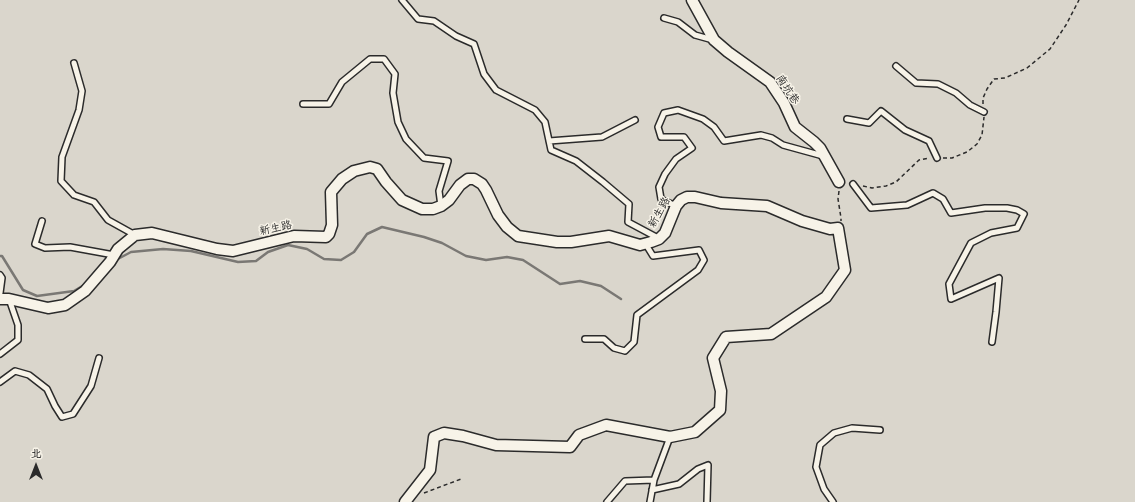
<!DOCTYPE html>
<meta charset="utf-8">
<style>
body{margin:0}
#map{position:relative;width:1135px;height:502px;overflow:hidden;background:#f7f3e8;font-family:"Architects Daughter","LXGW WenKai TC",sans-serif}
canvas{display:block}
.north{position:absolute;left:16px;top:446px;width:40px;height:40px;-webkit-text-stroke:3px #f7f3e8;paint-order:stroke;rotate:0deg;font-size:11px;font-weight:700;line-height:16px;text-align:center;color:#2b2b2b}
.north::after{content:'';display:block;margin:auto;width:14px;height:18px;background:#2b2b2b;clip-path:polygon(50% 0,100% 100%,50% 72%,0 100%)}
</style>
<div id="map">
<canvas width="1135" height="502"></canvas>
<div class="north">北</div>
</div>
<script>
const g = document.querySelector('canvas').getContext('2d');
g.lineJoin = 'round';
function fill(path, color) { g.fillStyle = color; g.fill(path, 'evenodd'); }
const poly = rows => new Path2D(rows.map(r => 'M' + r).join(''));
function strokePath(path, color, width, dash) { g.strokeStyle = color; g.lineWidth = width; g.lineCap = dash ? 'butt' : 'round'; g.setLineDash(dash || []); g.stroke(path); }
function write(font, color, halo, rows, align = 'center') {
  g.font = font + ' "Architects Daughter","LXGW WenKai TC",sans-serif'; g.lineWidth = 3; g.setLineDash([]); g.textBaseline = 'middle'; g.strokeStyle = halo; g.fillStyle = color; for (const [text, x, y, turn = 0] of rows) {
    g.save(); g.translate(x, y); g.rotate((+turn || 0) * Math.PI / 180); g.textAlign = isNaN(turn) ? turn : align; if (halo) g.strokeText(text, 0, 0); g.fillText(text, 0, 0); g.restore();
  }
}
const green = poly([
 [0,0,1135,0,1135,502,0,502]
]);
const stream = poly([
 [0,256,2,256,23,290,37,296,74,291,84,285],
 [116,260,131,252,163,249,191,251,238,262,256,261,268,252,288,245,307,249,324,259,341,260,354,252,367,234,382,227,424,237,442,243,466,256,486,260,507,257,523,260,560,284,580,281,601,286,621,299]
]);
const path = poly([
 [983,104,983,98,987,89,994,79,1005,78,1027,68,1050,49,1066,25,1079,0],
 [943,158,952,158,967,152,977,144,982,135,984,117],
 [863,186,872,188,886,186,896,182,919,160,929,158],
 [839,191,838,199,841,218,841,221],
 [424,493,461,479]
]);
const service = poly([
 [402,0,418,19,434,21,456,36,474,44,484,74,496,90,535,110,545,122,551,150,576,161,603,182,629,204,628,222,658,238],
 [664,18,678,22,695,35,713,40],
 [74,63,82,91,79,110,62,157,61,181,74,195,94,202,108,220,135,235],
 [896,66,916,83,938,84,956,93,970,105,984,112],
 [303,104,329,104,342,82,370,59,384,59,395,74,393,93,398,122,406,139,424,158,448,161,439,191,441,206],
 [847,119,869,123,881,111,905,130,929,141,937,158],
 [549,141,602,137,635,120],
 [853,184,871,208,907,205,933,193,943,199,951,213,985,208,1007,208,1017,210,1024,214,1017,228,991,233,971,243,949,284,951,299,999,278,996,312,992,342],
 [676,206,661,199,659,187,665,174,676,159,692,148,684,137,661,137,658,127,664,113,678,110,703,119,714,127,724,141,761,135,772,138,783,145,823,156],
 [42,221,35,244,45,248,70,247,114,255],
 [0,275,2,278,0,293],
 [585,339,604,339,614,348,625,351,634,342,637,315,698,270,704,260,699,250,653,256,645,243],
 [0,354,18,340,18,325,9,299],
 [0,382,15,371,29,375,47,389,55,406,62,417,73,414,91,386,99,358],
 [652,490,679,484,698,469,708,465,707,502],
 [607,502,625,481,654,480],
 [650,502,654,480,670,437],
 [833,502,824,489,816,467,820,445,834,433,852,428,880,430]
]);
const minor = poly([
 [692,0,714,40,728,52,770,82,784,103,795,127,814,142,820,148,839,182],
 [0,299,9,299,48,308,65,305,85,291,110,262,118,249,135,235,152,233,217,249,233,251,294,236,326,237,329,234,332,225,331,192,342,179,354,171,370,167,377,169,386,182,402,200,422,209,433,209,441,206,449,200,460,185,468,179,474,179,482,184,486,190,498,215,507,227,518,236,557,242,571,242,609,236,640,245,651,242,659,239,665,233,676,206,681,200,687,197,695,197,721,203,767,206,802,221,830,229,838,228,845,270,826,297,771,334,726,337,713,358,721,391,720,410,695,432,670,437,606,425,579,435,570,447,496,445,463,436,444,433,434,437,430,470,405,502]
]);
const streetNames = [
 ["南坑巷",787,90,57],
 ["新生路",660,213,-61],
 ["新生路",276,229,-12]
];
fill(green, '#dad6cc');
strokePath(stream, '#7a7874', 2.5);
strokePath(service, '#2b2b2b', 8);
strokePath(minor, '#2b2b2b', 13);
strokePath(path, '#2b2b2b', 1.5, [4, 3]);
strokePath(service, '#f7f3e8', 5);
strokePath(minor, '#f7f3e8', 10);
write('11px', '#2b2b2b', '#f7f3e8', streetNames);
</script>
